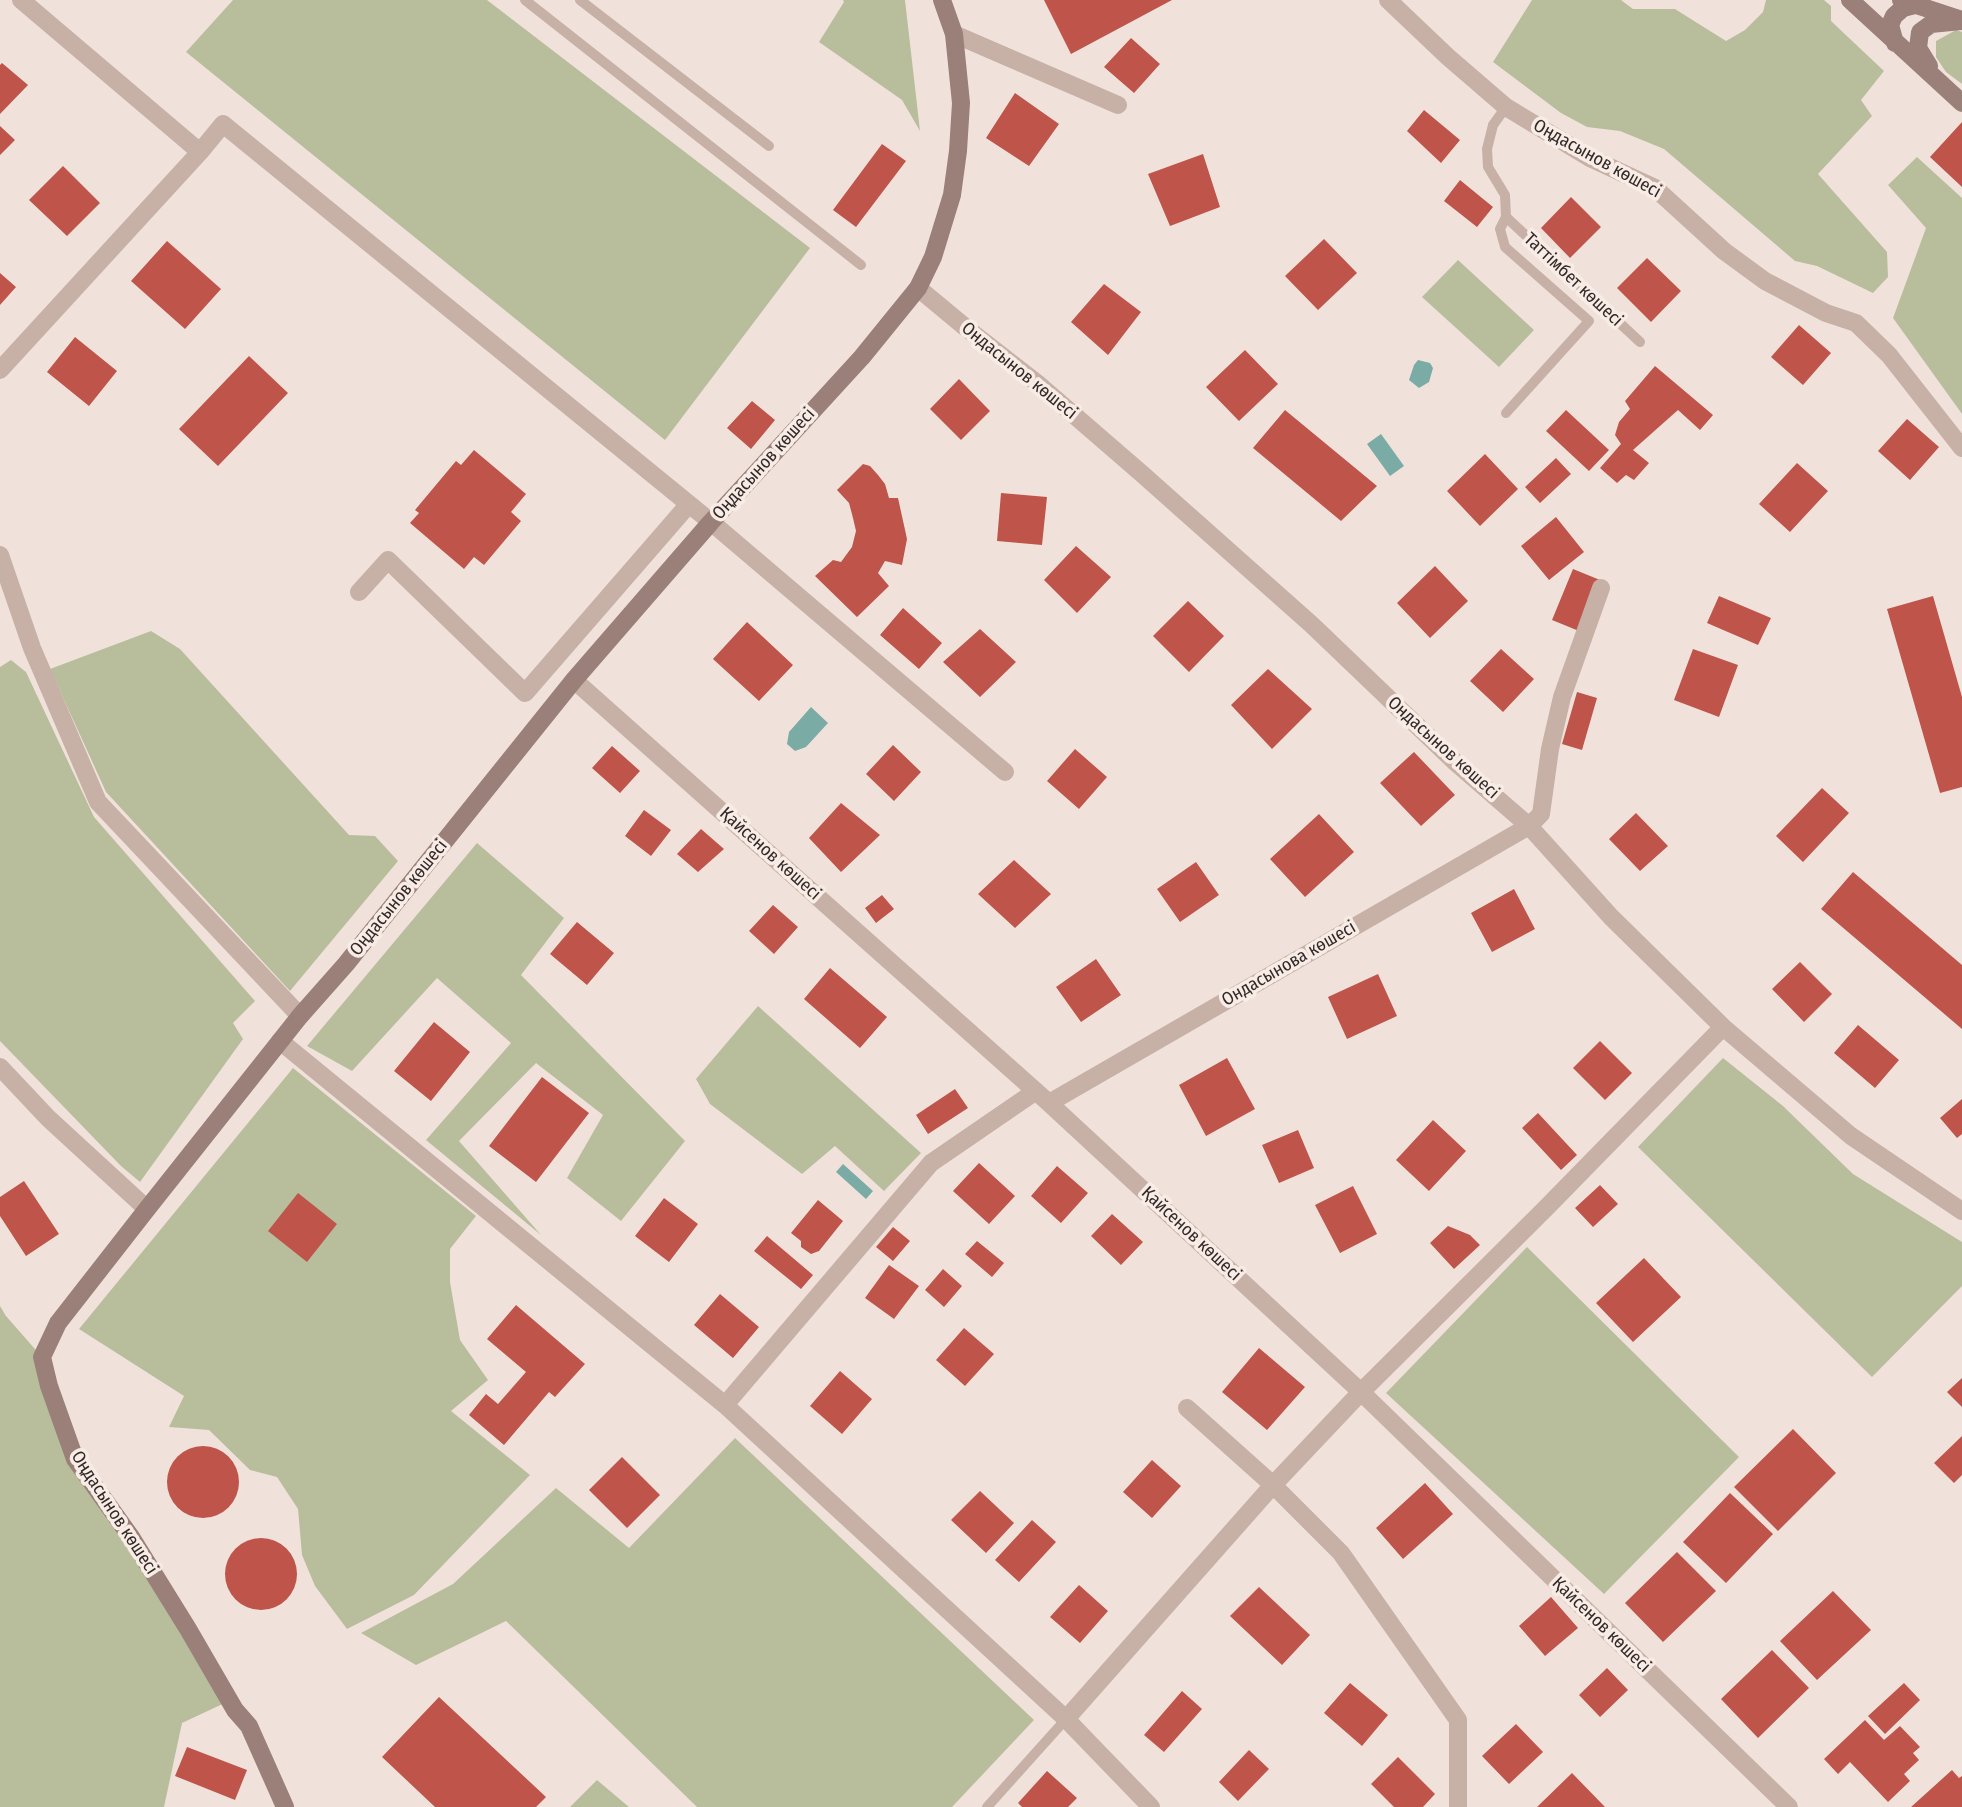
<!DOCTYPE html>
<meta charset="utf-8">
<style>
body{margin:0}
canvas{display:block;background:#f0e2db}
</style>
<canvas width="1962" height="1807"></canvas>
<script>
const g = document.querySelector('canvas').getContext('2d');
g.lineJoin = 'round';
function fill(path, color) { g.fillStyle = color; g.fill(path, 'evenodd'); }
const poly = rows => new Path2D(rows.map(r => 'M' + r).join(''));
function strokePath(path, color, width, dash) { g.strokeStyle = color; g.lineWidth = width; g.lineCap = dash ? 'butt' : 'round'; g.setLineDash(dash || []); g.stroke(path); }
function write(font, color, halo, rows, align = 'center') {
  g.font = font + ' "Fira Sans Condensed",sans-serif'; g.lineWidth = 7; g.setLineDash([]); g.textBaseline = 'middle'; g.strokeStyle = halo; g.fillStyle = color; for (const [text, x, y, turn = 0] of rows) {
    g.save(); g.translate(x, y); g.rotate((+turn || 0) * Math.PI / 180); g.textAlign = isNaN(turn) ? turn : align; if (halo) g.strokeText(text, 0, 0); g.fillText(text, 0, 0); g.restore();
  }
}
const green = poly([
 [233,0,487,0,810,248,665,440,186,52],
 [843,0,905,0,920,131,902,100,819,42,844,2],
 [1532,0,1621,0,1633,9,1675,9,1726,41,1745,30,1763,12,1766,0,1824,0,1831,6,1831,21,1884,71,1861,100,1872,116,1818,174,1887,252,1888,277,1873,293,1817,266,1795,261,1664,149,1620,131,1587,127,1561,113,1493,62],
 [1956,30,1962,32,1962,84,1946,72,1936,57,1936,41],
 [1917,157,1962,198,1962,414,1893,318,1926,228,1888,185],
 [1458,260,1534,330,1499,367,1422,297],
 [151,631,180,649,349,835,375,836,398,861,290,991,106,792,50,669],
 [11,660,26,672,94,817,255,1001,233,1023,243,1039,140,1182,121,1166,0,1041,0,667],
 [477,843,564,918,521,975,685,1141,621,1221,567,1178,603,1115,536,1063,459,1141,541,1235,426,1140,511,1043,437,978,352,1071,307,1046],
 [758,1006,921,1153,884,1191,835,1146,802,1174,710,1104,696,1079],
 [1723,1058,1783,1106,1853,1174,1962,1242,1962,1286,1872,1377,1638,1147],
 [293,1068,476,1216,450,1249,450,1282,460,1340,488,1380,451,1411,530,1475,414,1595,347,1629,315,1586,302,1555,298,1509,277,1477,250,1470,209,1430,169,1427,184,1396,79,1329],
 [1527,1247,1739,1457,1604,1594,1386,1393],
 [0,1306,6,1316,42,1357,75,1459,229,1701,182,1723,164,1807,0,1807],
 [735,1438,1034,1720,952,1807,697,1807,506,1621,416,1665,361,1633,453,1584,556,1488,629,1548],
 [597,1780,629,1807,570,1807]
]);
const water = poly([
 [1418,360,1430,363,1433,368,1429,382,1419,388,1409,380,1414,365],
 [1381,434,1404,466,1390,476,1367,444],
 [811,707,828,723,806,747,795,751,787,744,789,732],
 [843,1164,873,1191,866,1199,836,1172]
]);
const building = poly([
 [1044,0,1172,0,1071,54],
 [1131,38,1160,64,1134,93,1104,67],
 [2,63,28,85,0,114,0,65],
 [1015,93,1059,124,1029,166,986,138],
 [1424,110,1460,140,1441,163,1407,131],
 [1962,122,1962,187,1930,157],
 [0,126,15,140,0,155],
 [882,144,906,161,856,227,833,210],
 [1203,154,1220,207,1170,226,1148,174],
 [63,166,100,203,67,236,29,200],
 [1460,180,1493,207,1477,227,1444,201],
 [1571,197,1601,227,1570,258,1541,228],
 [1324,239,1357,273,1318,310,1285,276],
 [167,241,221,289,185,329,131,281],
 [1647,258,1681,291,1651,322,1617,288],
 [0,273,16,287,0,305],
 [1104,284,1141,312,1108,355,1071,322],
 [1799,325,1831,353,1803,385,1771,357],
 [75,337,117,371,89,406,47,372],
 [1245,350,1278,384,1239,421,1206,387],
 [249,356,288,393,218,466,179,429],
 [1655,366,1713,415,1700,430,1678,410,1633,450,1649,463,1634,480,1626,475,1617,483,1600,468,1621,444,1615,435,1619,422,1630,409,1625,401],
 [959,379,990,411,961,440,930,409],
 [752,401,775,420,751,449,727,428],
 [1285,410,1377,486,1341,521,1253,448],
 [1566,410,1609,450,1589,471,1546,431],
 [1907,419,1939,447,1910,480,1878,451],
 [474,450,526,494,511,512,521,521,484,565,474,557,464,569,410,523,419,513,415,510,456,461,461,465],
 [1485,454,1518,489,1480,526,1447,491],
 [1556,458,1571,474,1540,503,1525,487],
 [1797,463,1828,491,1790,532,1759,504],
 [863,464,870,466,878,475,885,484,889,498,898,498,907,539,902,565,885,561,878,573,889,586,857,617,815,576,833,560,841,562,852,547,856,531,853,518,849,503,837,490],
 [1001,493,1047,497,1042,545,997,541],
 [1556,517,1584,552,1549,580,1521,546],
 [1076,546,1111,577,1077,613,1044,580],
 [1435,566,1468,601,1430,638,1397,603],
 [1573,569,1600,580,1579,631,1552,620],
 [1719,596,1771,618,1758,645,1707,623],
 [1933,596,1962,697,1962,787,1940,793,1887,609],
 [1188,601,1224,636,1189,672,1153,636],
 [903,608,942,643,919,669,880,635],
 [747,622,793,665,759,701,713,659],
 [980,629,1016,662,980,697,943,662],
 [1501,649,1534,679,1503,712,1470,681],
 [1693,649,1738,665,1719,717,1674,700],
 [1268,669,1312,709,1272,749,1231,705],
 [1577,692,1597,698,1582,750,1562,744],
 [893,745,921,772,894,801,866,774],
 [612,746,640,771,620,793,592,768],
 [1075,749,1107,777,1079,809,1047,781],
 [1414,752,1455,795,1421,826,1380,783],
 [1822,788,1849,813,1803,862,1776,836],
 [841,803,880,835,841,872,809,838],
 [644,810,671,830,651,856,625,836],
 [1636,813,1668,846,1640,871,1609,839],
 [1319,814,1354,852,1305,897,1270,859],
 [701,829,724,849,698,872,677,854],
 [1014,860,1051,894,1015,928,978,894],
 [1196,862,1219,895,1180,922,1157,889],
 [1853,872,1962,965,1962,1029,1821,909],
 [1514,889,1535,929,1492,952,1471,913],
 [882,895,894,909,876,923,865,908],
 [773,905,798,927,774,954,749,931],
 [577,922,614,953,587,985,550,954],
 [1096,959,1121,995,1081,1022,1056,987],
 [1800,962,1832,994,1804,1022,1772,989],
 [830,968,887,1017,860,1048,804,999],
 [1378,974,1397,1016,1347,1039,1328,997],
 [434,1022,470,1052,431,1101,394,1071],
 [1858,1025,1899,1060,1875,1088,1834,1053],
 [1600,1041,1632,1073,1605,1100,1573,1068],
 [1227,1058,1255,1109,1206,1136,1179,1085],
 [542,1077,589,1113,536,1182,489,1146],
 [955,1089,968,1108,928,1134,916,1115],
 [1962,1099,1962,1134,1957,1138,1940,1118],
 [1538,1113,1577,1155,1561,1170,1522,1128],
 [1433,1120,1466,1151,1429,1191,1396,1160],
 [1298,1130,1314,1168,1279,1183,1262,1145],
 [979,1163,1015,1196,989,1224,953,1191],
 [1057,1166,1088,1193,1061,1223,1031,1196],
 [24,1181,59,1234,26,1256,0,1216,0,1197],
 [1600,1185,1618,1204,1593,1227,1575,1208],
 [1353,1186,1377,1234,1340,1253,1315,1205],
 [298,1193,337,1224,307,1262,268,1231],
 [664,1198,698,1224,669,1262,635,1236],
 [818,1200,843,1221,819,1251,811,1254,801,1247,801,1241,791,1233],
 [1112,1214,1143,1242,1121,1265,1091,1236],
 [1448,1226,1470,1235,1480,1245,1454,1269,1430,1243],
 [893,1227,910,1241,893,1261,876,1247],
 [767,1236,813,1275,801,1289,754,1251],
 [977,1241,1004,1263,992,1277,965,1254],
 [1644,1258,1681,1297,1633,1342,1596,1303],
 [889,1265,919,1286,894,1319,865,1298],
 [943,1269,962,1286,944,1307,925,1290],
 [720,1294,759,1327,733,1358,694,1325],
 [516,1305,585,1364,555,1397,549,1392,504,1445,469,1415,486,1394,498,1404,526,1372,487,1339],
 [964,1328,994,1354,965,1386,936,1360],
 [1259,1348,1305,1387,1267,1430,1222,1392],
 [840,1371,872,1399,842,1434,810,1406],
 [1962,1378,1962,1407,1947,1392],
 [1793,1429,1836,1473,1778,1531,1734,1487],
 [1962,1436,1962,1475,1954,1483,1934,1463],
 '167 1482a36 36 0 1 1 72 0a36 36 0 1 1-72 0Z',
 [622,1457,660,1495,627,1528,589,1490],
 [1152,1460,1181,1486,1152,1518,1123,1492],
 [1425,1483,1453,1514,1403,1559,1376,1528],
 [980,1491,1014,1523,986,1553,951,1520],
 [1730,1493,1773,1534,1726,1583,1683,1542],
 [1032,1520,1056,1542,1019,1582,995,1560],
 '225 1574a36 36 0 1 1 72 0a36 36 0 1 1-72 0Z',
 [1677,1552,1716,1591,1663,1642,1625,1603],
 [1079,1585,1108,1611,1080,1643,1050,1617],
 [1259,1587,1310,1635,1282,1665,1230,1616],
 [1833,1591,1871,1630,1817,1680,1780,1641],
 [1551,1597,1578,1628,1545,1656,1519,1626],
 [1772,1650,1809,1688,1758,1738,1721,1699],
 [1607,1668,1628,1690,1600,1717,1579,1695],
 [1350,1683,1388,1715,1362,1746,1324,1713],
 [1904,1683,1920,1700,1885,1734,1868,1716],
 [1182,1691,1202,1709,1164,1752,1144,1735],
 [439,1697,546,1797,536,1807,435,1807,382,1757],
 [1865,1720,1884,1740,1900,1726,1920,1747,1913,1753,1919,1760,1904,1774,1910,1781,1888,1802,1850,1762,1838,1774,1824,1759],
 [1516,1724,1543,1752,1509,1784,1482,1756],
 [187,1747,247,1770,235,1800,175,1776],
 [1249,1750,1269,1769,1238,1801,1219,1782],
 [1398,1757,1435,1794,1423,1807,1394,1807,1371,1784],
 [1952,1770,1959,1778,1962,1776,1962,1807,1911,1807],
 [1047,1771,1077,1798,1068,1807,1022,1807,1018,1803],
 [1572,1773,1605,1807,1537,1807]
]);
const lane = poly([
 [525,0,861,265],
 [580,0,769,146],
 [1506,107,1493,125,1487,149,1488,167,1505,195,1506,217,1500,229,1505,247,1589,321,1506,413],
 [1506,217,1640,342],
 [987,1807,1066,1719]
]);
const street = poly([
 [21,0,200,152,223,124,711,522,1005,772],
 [1388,0,1448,57,1506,107,1590,158,1655,188,1724,251,1765,281,1826,313,1856,323,1889,355,1962,448],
 [954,34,1118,105],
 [918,288,965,327,1037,383,1141,473,1312,625,1455,762,1529,826,1611,917,1723,1027,1851,1136,1962,1211],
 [0,370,200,152],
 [0,555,32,648,98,802,300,1016],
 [359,592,388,560,525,693,689,504],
 [574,680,1049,1103,1361,1392,1789,1807],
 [280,1041,725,1405,1066,1719,1151,1807],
 [0,1067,48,1118,147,1209],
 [1049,1103,1529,826,1541,814,1550,749,1562,697,1601,588],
 [725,1405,931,1163,1036,1091],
 [1187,1408,1273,1485,1341,1553,1458,1720,1458,1807],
 [1066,1719,1273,1485,1361,1392,1547,1207,1723,1027]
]);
const secondary = poly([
 [1850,0,1962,103],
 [1901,0,1959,19],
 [1895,43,1890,25,1894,16,1903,8,1915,5],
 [1929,66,1918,48,1920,32,1931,24,1962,21],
 [285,1807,249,1726,235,1710,188,1629,131,1537,75,1459,49,1386,42,1357,58,1323,147,1209,300,1016,346,964,574,680,711,522,862,357,918,288,933,257,952,195,958,151,961,103,954,34,942,0]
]);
const streetNames = [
 ["Оңдасынов көшесі",1597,159,29],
 ["Таттімбет көшесі",1573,280,43],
 ["Ондасынов көшесі",1019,371,39],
 ["Оңдасынов көшесі",764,464,-48],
 ["Ондасынов көшесі",1443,748,42],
 ["Қайсенов көшесі",770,854,42],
 ["Оңдасынов көшесі",399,898,-51],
 ["Ондасынова көшесі",1289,964,-30],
 ["Қайсенов көшесі",1191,1234,43],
 ["Оңдасынов көшесі",114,1513,57],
 ["Қайсенов көшесі",1601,1625,44]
];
fill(green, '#b8be9c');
fill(water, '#7baba5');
fill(building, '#be544a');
strokePath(lane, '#c7b1a7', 10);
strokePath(street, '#c7b1a7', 18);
strokePath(secondary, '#9a8079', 18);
write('18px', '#342927', '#f8ede6', streetNames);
</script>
